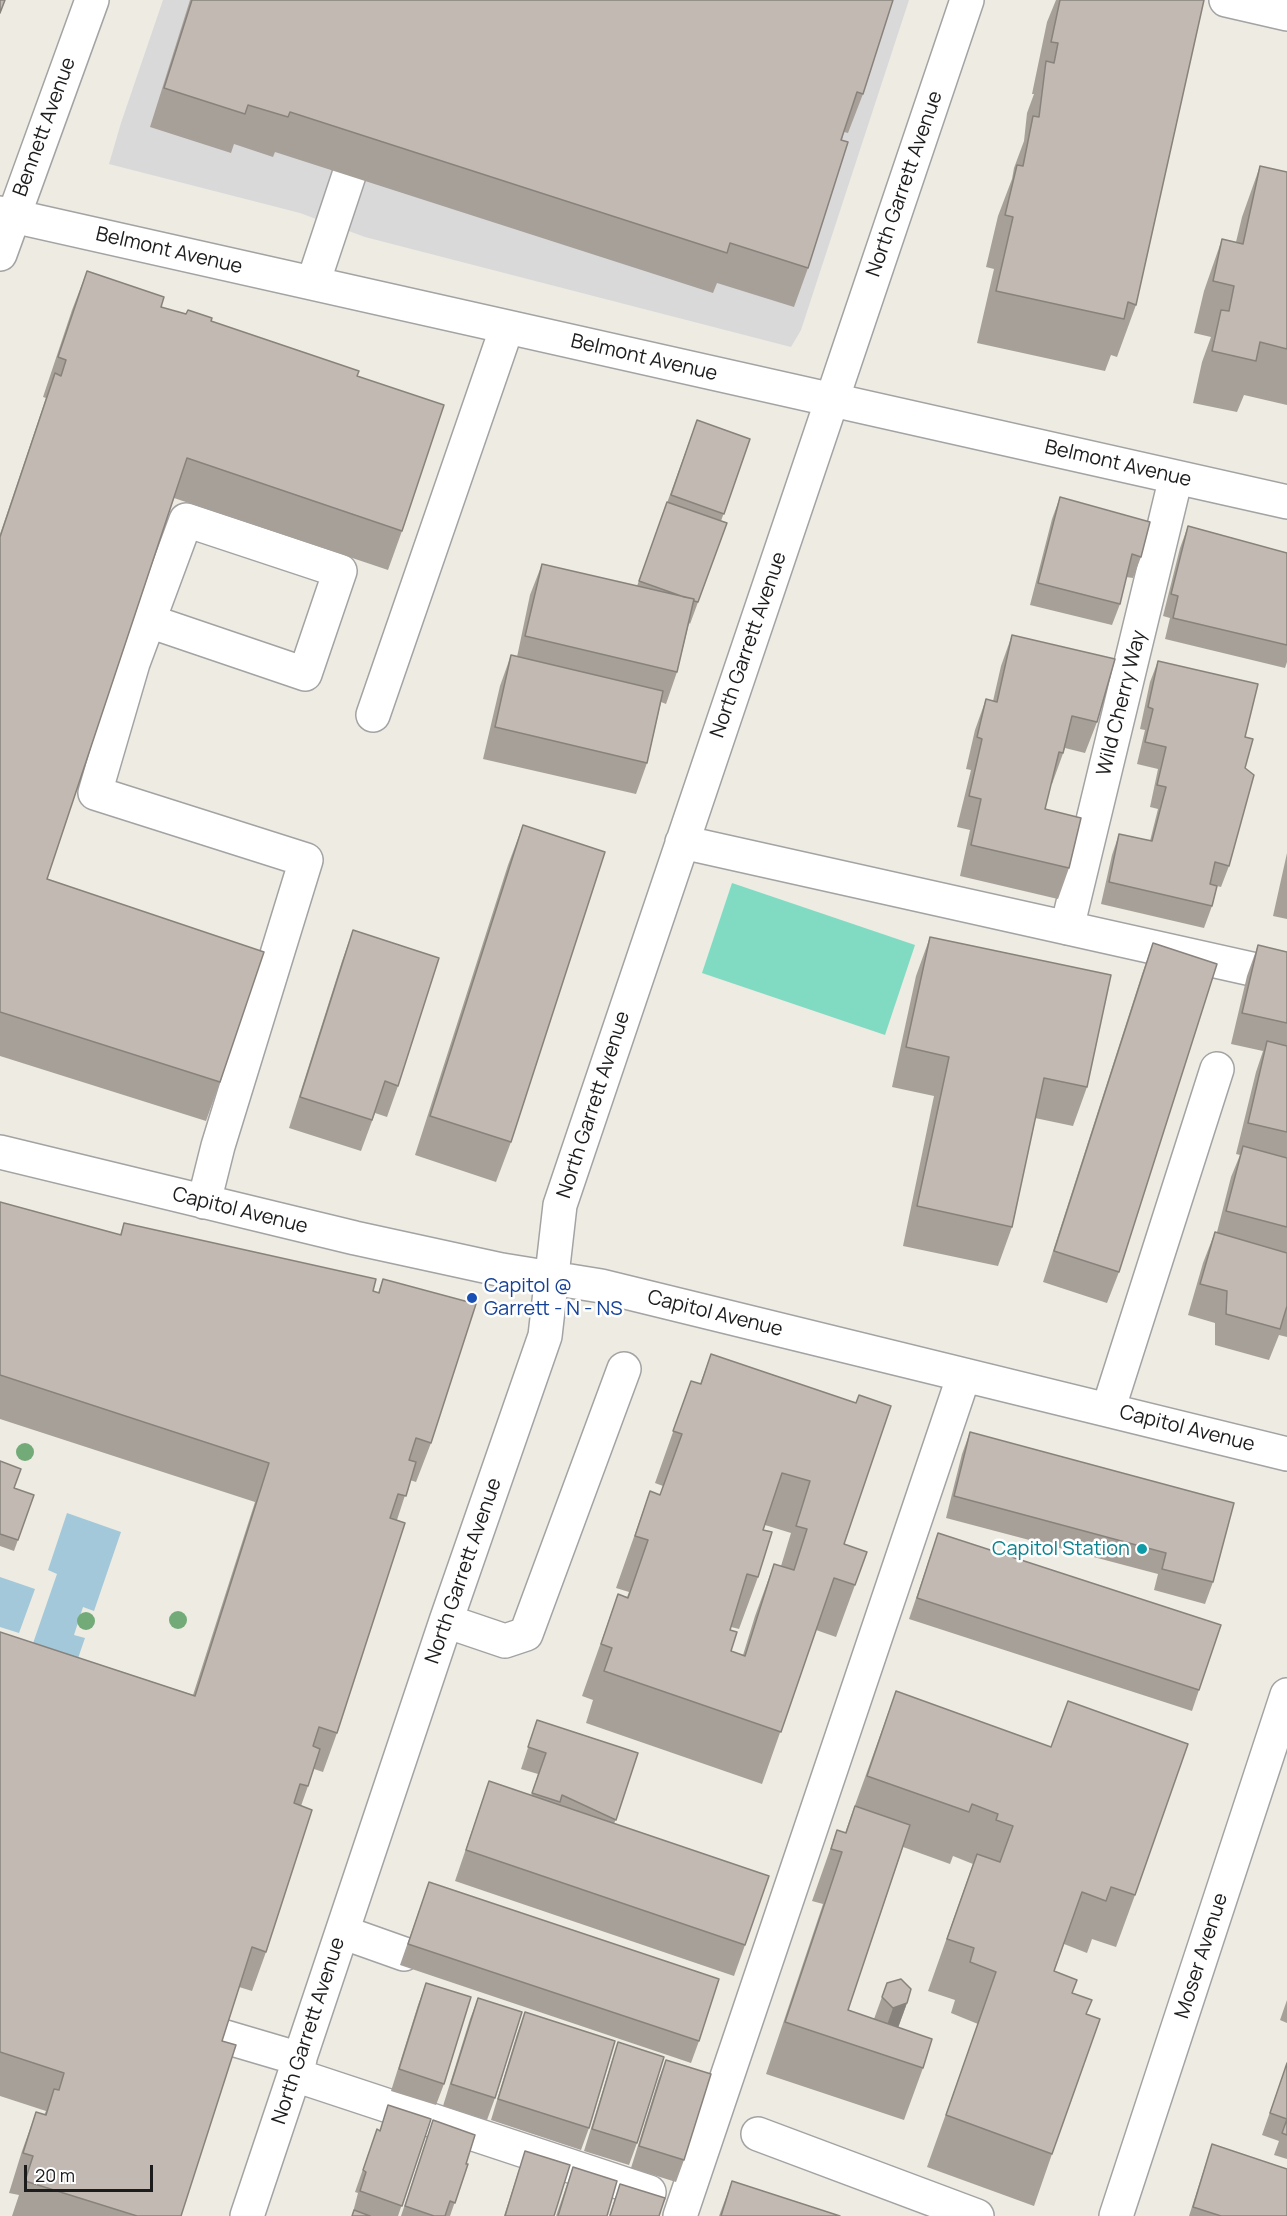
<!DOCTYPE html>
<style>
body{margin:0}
#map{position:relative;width:1287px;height:2216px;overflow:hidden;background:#edebe2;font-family:Manrope,sans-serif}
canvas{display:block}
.scale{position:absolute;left:24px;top:2165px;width:129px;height:27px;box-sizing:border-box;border:3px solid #1c1c1c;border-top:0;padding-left:8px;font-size:18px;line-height:21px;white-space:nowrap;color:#1c1c1c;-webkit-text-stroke:4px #fff;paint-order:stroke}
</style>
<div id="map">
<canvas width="1287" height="2216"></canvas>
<div class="scale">20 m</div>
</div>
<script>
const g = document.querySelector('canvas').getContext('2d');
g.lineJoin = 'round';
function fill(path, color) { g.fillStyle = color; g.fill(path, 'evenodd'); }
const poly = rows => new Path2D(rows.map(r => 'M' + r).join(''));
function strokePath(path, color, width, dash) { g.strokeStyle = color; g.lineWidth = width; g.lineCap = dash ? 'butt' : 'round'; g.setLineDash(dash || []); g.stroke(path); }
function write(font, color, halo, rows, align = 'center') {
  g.font = font + ' Manrope,sans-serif'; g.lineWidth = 5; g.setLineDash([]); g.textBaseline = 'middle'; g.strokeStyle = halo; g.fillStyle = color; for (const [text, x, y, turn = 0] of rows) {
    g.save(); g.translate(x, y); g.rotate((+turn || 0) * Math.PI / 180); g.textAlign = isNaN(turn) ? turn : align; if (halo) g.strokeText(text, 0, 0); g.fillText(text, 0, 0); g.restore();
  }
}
const residential = poly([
 [163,0,909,0,801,330,791,347,365,237,300,213,109,164,121,123]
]);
const pitch = poly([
 [732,883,915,945,885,1035,702,973]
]);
const water = poly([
 [67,1513,121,1532,94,1611,83,1607,74,1635,85,1638,75,1667,30,1652,57,1574,48,1570],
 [0,1577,35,1589,19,1633,0,1627]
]);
const minor = poly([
 [1226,0,1287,14],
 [0,213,1287,502],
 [0,254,92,0],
 [313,283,349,175],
 [149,621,305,674,340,571,186,520,133,663,95,793,306,860,218,1146,204,1202],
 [373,715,507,327],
 [682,842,1287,977],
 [1067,928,1176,477],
 [0,1152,355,1238,502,1270,601,1286,1287,1454],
 [1108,1410,1217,1069],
 [446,1621,505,1641,526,1634,624,1369],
 [342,1932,404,1954],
 [222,2036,300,2059],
 [295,2075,649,2192],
 [758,2134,977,2216],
 [247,2216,446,1621,545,1336,560,1205,967,0],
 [680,2216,964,1375],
 [1116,2216,1287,1695]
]);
const trees = [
 [25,1452],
 [178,1620],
 [86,1621]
];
const wall = poly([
 [190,0,893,0,863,94,848,133,844,132,808,268,794,307,717,283,713,293,275,152,273,157,234,144,231,153,150,127],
 [1056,0,1204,0,1136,305,1117,357,1111,355,1105,371,977,343,994,269,986,267,998,216,1012,179,1014,168,1024,141,1027,113,1034,94,1032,94,1047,22],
 [1260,166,1287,172,1287,405,1244,395,1237,412,1193,403,1202,362,1211,337,1194,333,1204,291,1222,239,1236,242,1242,217],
 [87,271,161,307,211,321,357,376,402,531,388,570,174,498,47,879,220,1082,206,1121,0,1056,0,534,46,398,43,397,72,310],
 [697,420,750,439,721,521,727,523,690,624,689,623,677,672,666,704,661,702,647,763,636,794,483,759,500,686,511,655,517,657,530,595,542,564,637,586],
 [1060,497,1141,557,1133,578,1126,577,1120,604,1112,625,1030,605,1052,519],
 [1188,526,1287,553,1287,662,1285,668,1165,639,1170,618,1163,616,1180,548],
 [1012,635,1097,722,1085,753,1065,748,1052,784,1051,784,1045,809,1069,868,1058,899,960,876,970,830,957,827,971,770,966,769,975,730,986,699,993,701,1001,666],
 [1158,661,1245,737,1245,768,1229,866,1221,887,1217,886,1212,906,1204,928,1101,904,1112,855,1119,834,1150,841,1158,809,1150,807,1158,769,1137,764,1145,730,1140,729,1150,682],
 [523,825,511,1142,496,1182,415,1155,508,865],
 [1287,853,1287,919,1273,916],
 [353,930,398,1086,387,1117,375,1113,361,1151,289,1128,342,961],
 [930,937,1087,1087,1073,1126,1035,1118,1012,1227,998,1266,903,1246,934,1096,892,1087,916,976],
 [1153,943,1119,1272,1107,1303,1043,1282,1142,974],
 [1258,945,1287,952,1287,1337,1279,1335,1269,1360,1215,1345,1215,1323,1188,1315,1203,1263,1215,1232,1217,1232,1231,1177,1240,1155,1236,1154,1256,1072,1263,1051,1231,1044,1247,976],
 [0,1202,120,1235,124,1223,378,1293,383,1279,431,1443,416,1482,410,1480,397,1520,337,1733,323,1772,314,1769,301,1806,266,1952,252,1991,239,1987,222,2041,181,2216,12,2216,19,2195,9,2193,22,2151,36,2112,44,2115,46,2111,0,2096,0,1632,193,1695,255,1502,0,1419],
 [711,1354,856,1403,844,1544,855,1585,836,1637,816,1630,762,1784,586,1723,593,1700,582,1696,618,1594,627,1597,629,1592,616,1588,650,1491,660,1495,663,1486,655,1483,691,1381,700,1384],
 [765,1525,791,1533,781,1566,774,1564,755,1616,743,1655,731,1651,730,1630,731,1627,739,1629,758,1577,763,1530],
 [970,1432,1213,1582,1205,1604,1154,1590,1158,1574,946,1518,962,1454],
 [0,1461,14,1488,34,1495,14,1551,0,1546],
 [938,1533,1199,1690,1192,1711,909,1619],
 [896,1691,1135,1895,1116,1947,1092,1939,1087,1953,1064,1944,1054,1971,1072,1993,1087,2014,1052,2154,1034,2206,927,2167,978,2024,951,2013,955,2000,928,1991,973,1864,953,1856,950,1864,903,1847,848,2010,874,2019,887,1983,907,2003,898,2028,923,2068,904,2120,766,2074,823,1904,812,1901,837,1830,845,1833],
 [537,1720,638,1753,614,1824,745,1945,734,1976,455,1881,489,1781,531,1796,538,1774,521,1769],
 [429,1882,699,2041,691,2063,400,1965],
 [426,1983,444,2084,436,2105,391,2091,418,2005],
 [478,1998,495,2098,487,2120,443,2106,470,2019],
 [1287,2000,1287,2023,1280,2020],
 [525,2012,589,2128,581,2150,491,2120,517,2034],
 [618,2042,637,2143,629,2165,584,2151,611,2064],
 [666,2060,684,2160,676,2182,631,2168,658,2081],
 [1287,2063,1287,2159,1274,2155,1279,2141,1262,2135],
 [431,2119,398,2216,352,2216,358,2193,355,2192,377,2129,379,2130],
 [433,2120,466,2164,468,2164,450,2216,401,2216],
 [1212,2144,1287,2216,1189,2216],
 [525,2151,554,2216,504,2216],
 [573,2167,607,2216,556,2216],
 [732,2181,840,2216,719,2216],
 [620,2184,659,2216,609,2216]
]);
const shadedWall = poly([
 [907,2003,888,2055,877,2053,893,2008]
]);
const building = poly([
 [0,0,5,0,0,13,0,0],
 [192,0,893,0,863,94,857,92,841,140,848,142,808,268,730,243,727,253,290,112,288,117,248,105,245,114,164,88,192,0],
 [1060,0,1204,0,1136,305,1128,302,1124,319,996,291,1013,217,1005,215,1017,165,1023,166,1033,116,1039,117,1046,61,1054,63,1058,43,1051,42,1060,0],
 [1260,166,1287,172,1287,349,1260,342,1256,361,1212,351,1221,310,1229,311,1234,286,1213,281,1222,239,1243,244,1260,166],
 [87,271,164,297,161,307,186,314,188,310,212,318,211,321,359,371,357,376,444,405,402,531,187,458,47,879,264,952,220,1082,0,1012,0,537,55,373,61,376,66,360,58,357,87,271],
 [697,420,750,439,724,514,671,495,697,420],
 [1060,497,1150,522,1141,557,1132,554,1120,604,1038,583,1060,497],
 [667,502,727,523,698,602,694,601,694,599,684,597,639,581,667,502],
 [1188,526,1287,553,1287,645,1173,618,1178,596,1171,594,1188,526],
 [542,564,694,599,677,672,525,636,542,564],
 [1012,635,1115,659,1097,722,1072,716,1063,753,1059,752,1045,809,1081,818,1069,868,971,845,981,799,969,796,982,739,977,737,986,699,997,702,1012,635],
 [511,655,663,691,647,763,495,727,511,655],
 [1158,661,1258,684,1245,737,1253,739,1245,768,1254,775,1229,866,1215,862,1210,884,1217,886,1212,906,1109,882,1119,834,1152,841,1166,787,1157,785,1166,747,1145,742,1153,709,1148,707,1158,661],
 [523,825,605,852,511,1142,430,1116,523,825],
 [353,930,439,958,398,1086,385,1081,372,1120,300,1097,353,930],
 [930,937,1111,975,1087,1087,1044,1078,1012,1227,917,1206,949,1057,906,1047,930,937],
 [1153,943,1217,964,1119,1272,1054,1251,1153,943],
 [1258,945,1287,952,1287,1023,1242,1013,1258,945],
 [1267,1041,1287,1046,1287,1132,1248,1123,1267,1041],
 [1243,1146,1287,1158,1287,1227,1226,1211,1243,1146],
 [0,1202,121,1235,124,1223,376,1279,373,1291,379,1293,383,1279,476,1304,431,1443,416,1438,409,1460,416,1462,406,1496,398,1494,390,1518,405,1523,337,1733,319,1727,313,1746,320,1749,308,1786,300,1784,294,1803,312,1810,266,1952,252,1947,222,2041,236,2045,181,2216,137,2216,25,2181,33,2156,23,2153,36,2112,46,2115,54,2089,59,2090,64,2073,0,2052,0,1632,195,1696,269,1463,0,1375,0,1202],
 [1215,1232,1287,1253,1287,1306,1280,1329,1226,1314,1227,1291,1200,1284,1215,1232],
 [711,1354,856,1403,859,1395,891,1406,844,1544,867,1552,855,1585,834,1578,781,1732,604,1671,612,1648,601,1644,618,1594,628,1598,648,1540,635,1536,650,1491,660,1495,682,1434,673,1431,691,1381,701,1384,711,1354],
 [782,1473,810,1481,796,1526,807,1529,794,1570,774,1564,745,1656,731,1651,737,1632,730,1630,747,1574,758,1577,772,1532,763,1530,782,1473],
 [970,1432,1234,1503,1213,1582,1162,1569,1166,1553,954,1496,970,1432],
 [0,1461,21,1469,14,1488,34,1495,18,1540,0,1534,0,1461],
 [938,1533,1221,1625,1199,1690,917,1598,938,1533],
 [896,1691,1051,1747,1068,1701,1188,1744,1135,1895,1111,1887,1106,1901,1082,1892,1054,1971,1077,1980,1072,1993,1092,2000,1086,2014,1100,2019,1052,2154,946,2115,996,1972,970,1962,974,1948,947,1939,977,1854,1000,1862,1013,1826,996,1820,998,1814,972,1804,969,1812,867,1776,896,1691],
 [537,1720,638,1753,616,1820,562,1795,560,1802,532,1793,546,1753,528,1747,537,1720],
 [489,1781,769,1876,745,1945,466,1850,489,1781],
 [855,1806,910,1825,848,2010,932,2039,923,2068,785,2022,842,1852,831,1849,837,1830,846,1833,855,1806],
 [429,1882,719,1979,699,2041,408,1944,429,1882],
 [901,1979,911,1989,907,2003,893,2008,882,1997,887,1983,901,1979],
 [426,1983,471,1997,444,2084,399,2069,426,1983],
 [478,1998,522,2012,495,2098,451,2084,478,1998],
 [525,2012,615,2041,589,2128,498,2099,525,2012],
 [618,2042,664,2057,637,2143,592,2129,618,2042],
 [666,2060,711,2074,684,2160,639,2146,666,2060],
 [1287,2063,1287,2119,1270,2113,1287,2063],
 [388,2105,431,2119,402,2206,360,2191,366,2172,363,2170,377,2129,380,2131,388,2105],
 [1287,2119,1287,2135,1282,2133,1287,2119],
 [433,2120,475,2135,466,2164,468,2164,455,2203,450,2201,445,2216,434,2216,405,2206,433,2120],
 [1212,2144,1287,2169,1287,2216,1221,2216,1193,2207,1212,2144],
 [525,2151,570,2165,554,2216,505,2216,525,2151],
 [573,2167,617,2181,607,2216,558,2216,573,2167],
 [732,2181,840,2216,721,2216,732,2181],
 [620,2184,665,2198,659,2216,610,2216,620,2184],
 [354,2210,370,2216,352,2216,354,2210]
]);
const markers = [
 [472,1298,6,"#1a4fb4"],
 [1142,1549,6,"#0f9aa8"]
];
const streetNames = [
 ["Bennett Avenue",45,127,-70],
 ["North Garrett Avenue",905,184,-71],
 ["Belmont Avenue",169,251,13],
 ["Belmont Avenue",644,358,13],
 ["Belmont Avenue",1118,464,13],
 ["North Garrett Avenue",749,645,-71],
 ["Wild Cherry Way",1122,703,-76],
 ["North Garrett Avenue",594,1105,-72],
 ["Capitol Avenue",240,1211,14],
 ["Capitol Avenue",715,1314,14],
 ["Capitol Avenue",1187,1429,14],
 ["North Garrett Avenue",464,1571,-71],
 ["Moser Avenue",1202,1956,-72],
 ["North Garrett Avenue",309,2031,-72]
];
const transitNames = [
 ["Capitol @",484,1286],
 ["Garrett - N - NS",484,1309]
];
const cultureNames = [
 ["Capitol Station",1130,1549]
];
fill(residential, '#dad9d9');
fill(pitch, '#81dbc2');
fill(water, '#a3c8da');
strokePath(minor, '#a3a3a3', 36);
strokePath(minor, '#fff', 33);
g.fillStyle = '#72ab78';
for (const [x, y] of trees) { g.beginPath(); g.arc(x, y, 9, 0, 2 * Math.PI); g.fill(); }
fill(wall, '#a7a099');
fill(shadedWall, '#88827d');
fill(building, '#c2bab2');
strokePath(building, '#88827d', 1.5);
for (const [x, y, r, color] of markers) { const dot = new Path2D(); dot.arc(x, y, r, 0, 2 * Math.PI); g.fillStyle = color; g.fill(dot); strokePath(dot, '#fff', 2); }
write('20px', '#1c1c1c', '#fff', streetNames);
write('20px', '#164399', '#fff', transitNames, 'left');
write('20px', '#0d838f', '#fff', cultureNames, 'right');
</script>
